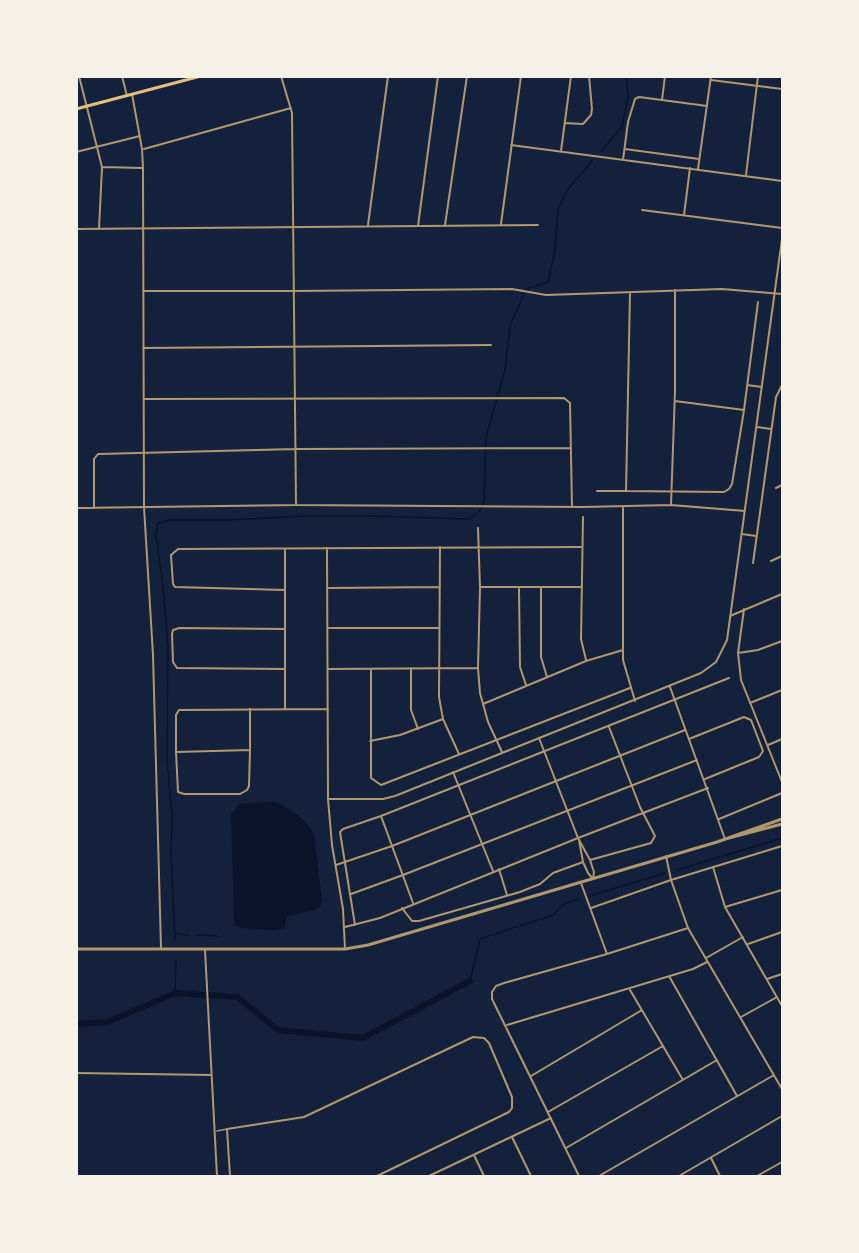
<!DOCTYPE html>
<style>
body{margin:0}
#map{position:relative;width:859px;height:1253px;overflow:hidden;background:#14213d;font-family:Cabin,sans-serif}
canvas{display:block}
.frame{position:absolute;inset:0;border:78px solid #f6f1e7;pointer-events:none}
</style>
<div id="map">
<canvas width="859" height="1253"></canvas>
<div class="frame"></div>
</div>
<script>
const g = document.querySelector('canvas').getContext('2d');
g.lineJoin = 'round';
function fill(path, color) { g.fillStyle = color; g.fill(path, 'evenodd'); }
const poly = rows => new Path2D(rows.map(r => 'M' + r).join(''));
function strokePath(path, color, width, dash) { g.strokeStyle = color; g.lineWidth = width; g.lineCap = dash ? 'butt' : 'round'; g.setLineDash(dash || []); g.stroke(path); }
const water = poly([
 [274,802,282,805,298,815,309,826,314,835,322,900,320,907,315,910,287,916,284,928,275,930,240,928,236,926,234,919,231,813,240,804]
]);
const stream = poly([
 [601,151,622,127,628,96,626,76],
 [677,870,782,838],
 [590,896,665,873],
 [175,934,188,935],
 [197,935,218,936],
 [175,940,171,854,172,816,167,758,168,648,163,587,156,534,158,523,170,520,231,520,304,516,369,516,469,519,479,512,484,501,486,437,505,370,510,326,526,289,548,282,555,250,558,209,568,189,593,160],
 [470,981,480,939,553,915,564,904,579,899],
 [175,993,176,960]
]);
const canal = poly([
 [76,1024,108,1022,175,993,237,997,278,1030,363,1038,470,981]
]);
const service = poly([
 [217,1131,227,1129]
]);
const minor = poly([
 [79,76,102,167,99,229],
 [122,76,127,96],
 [281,76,292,113,296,505],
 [711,80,782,89],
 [132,94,142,149,143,168,144,507,153,655,161,948],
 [662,100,665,76],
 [565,123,583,124,591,115,592,109,589,76],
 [511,145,782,181],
 [144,149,291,108],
 [625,149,699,159],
 [561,151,571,76],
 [76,152,140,136],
 [623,160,628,122,635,99,639,97,662,100,707,106],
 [102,167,143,168],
 [698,169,711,76],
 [746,175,758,76],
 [642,210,782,228],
 [684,215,690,168],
 [501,224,521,76],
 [368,225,388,76],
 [445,225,467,76],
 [418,226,438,76],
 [76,229,538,225],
 [143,291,294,291,512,289,546,295,722,289,782,294],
 [630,293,626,491,724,492,729,489,732,484,744,410,758,302],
 [143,348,491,345],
 [747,385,762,387],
 [144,399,564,398,570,403,572,507],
 [675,401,744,410],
 [757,427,771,429],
 [776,488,782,485],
 [597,491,626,491],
 [671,505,675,391,675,290],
 [623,506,623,660,635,701],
 [76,508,296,505,583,507,671,505,745,511],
 [94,508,94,459,98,454,296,449,571,448],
 [583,517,581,639,586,660],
 [478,528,480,587,478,668,480,693,488,722,502,752],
 [742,534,756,536],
 [440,547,439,697,443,719,459,754],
 [327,548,328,799,332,845,343,909,345,949],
 [285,550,285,709],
 [771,561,782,556],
 [753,563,776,397,782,385],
 [480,587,581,587],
 [329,588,440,587],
 [541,588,541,657,547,677],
 [519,589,520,667,526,685],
 [285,590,175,587,173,584,171,555,178,549,581,547],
 [744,609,738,653,741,680,782,782],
 [730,616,782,594],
 [328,628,439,628],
 [285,629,179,628,173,630,172,634,173,662,177,668,285,669],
 [738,653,758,650,782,641],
 [411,668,411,710,418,729],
 [328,669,478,668],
 [371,669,371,778,381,785,630,688],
 [670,687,725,839],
 [750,703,782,690],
 [483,704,586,661,623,650],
 [539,738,578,838,590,860,594,872,593,879],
 [689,739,744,717,751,720,763,751,759,757,705,779],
 [370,741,400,735,443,719],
 [768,745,782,739],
 [250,750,176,752,178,792,184,794,240,794,247,790,249,786,250,750,250,709],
 [176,752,176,715,179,710,328,709],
 [453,772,493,871],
 [328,799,383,799,395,796,701,673,716,662,727,640,782,239],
 [381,816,413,903],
 [719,819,782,793],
 [579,840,583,862,588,873,593,879],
 [666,856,671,880,688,928,782,1089],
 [590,860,651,843,655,836,640,807,609,727],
 [336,865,392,846,685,730],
 [713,867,725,907,782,1006],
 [499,869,507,895],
 [581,883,607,954],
 [351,894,403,875,697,760],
 [725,907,782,890],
 [402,908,412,921,419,921,520,892,540,884,553,873,583,862],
 [591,908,671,880,782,846],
 [355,925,340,832,343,829,381,816,729,678],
 [345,927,380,918,578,838,708,788],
 [748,944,782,932],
 [205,950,217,1176],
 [706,958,743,937],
 [669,976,737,1096],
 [767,979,782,974],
 [630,990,683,1080],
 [741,1017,777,997],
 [507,1025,693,969,707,962],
 [76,1073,211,1075],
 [531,1076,642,1010],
 [548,1112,663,1046],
 [512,1137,531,1176],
 [566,1148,717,1060],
 [474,1155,484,1176],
 [711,1158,720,1176],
 [230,1176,227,1129,304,1117,473,1037,484,1038,489,1043,512,1097,512,1108,509,1112,377,1176],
 [429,1176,551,1118],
 [579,1176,492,999,492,992,496,986,504,983,607,954,688,928],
 [599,1176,774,1075],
 [679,1176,782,1116],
 [757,1176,782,1162]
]);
const tertiary = poly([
 [725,839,782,824],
 [76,949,345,949,368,945,717,842,782,819]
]);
const secondary = poly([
 [76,109,201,76]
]);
fill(water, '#0b132b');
strokePath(stream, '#0b132b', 1.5);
strokePath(canal, '#0b132b', 6);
strokePath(service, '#b1986c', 1.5);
strokePath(minor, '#b1986c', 2);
strokePath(tertiary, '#b1986c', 3);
strokePath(secondary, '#e5c07b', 3);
</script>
